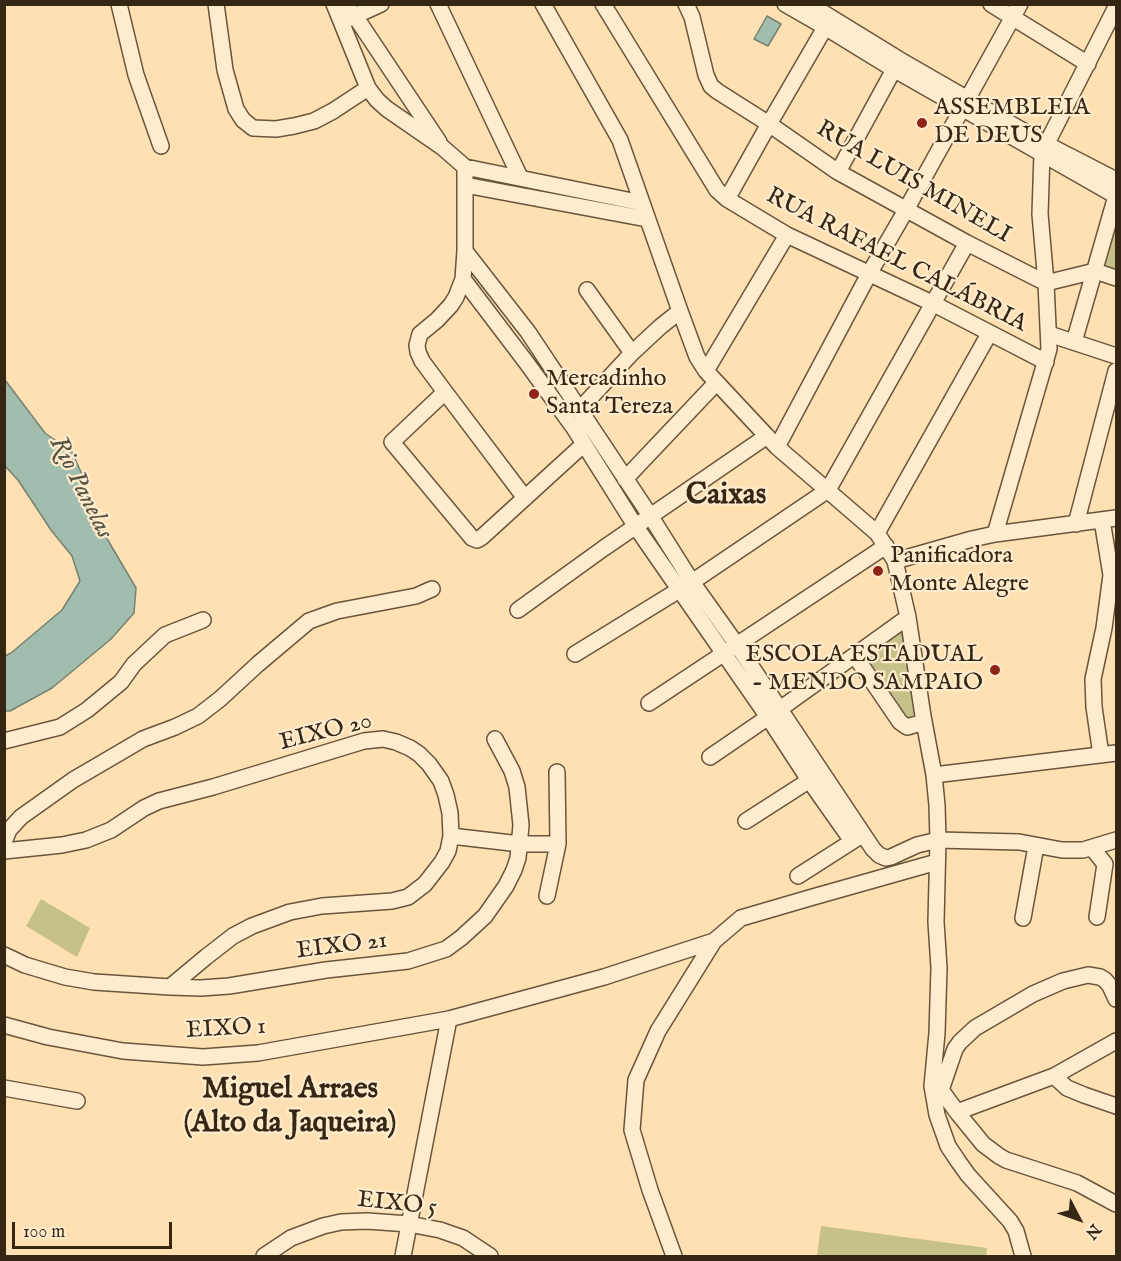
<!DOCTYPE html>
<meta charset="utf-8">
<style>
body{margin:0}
#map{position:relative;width:1121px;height:1261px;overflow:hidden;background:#ffe0b2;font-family:"IM FELL English",serif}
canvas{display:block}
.frame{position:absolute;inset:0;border:6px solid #362715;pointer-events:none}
.north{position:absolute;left:1049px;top:1189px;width:60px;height:60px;-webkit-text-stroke:4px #ffebcd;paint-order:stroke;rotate:131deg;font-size:16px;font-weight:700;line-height:24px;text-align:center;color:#362715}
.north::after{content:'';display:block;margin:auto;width:21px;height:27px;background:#362715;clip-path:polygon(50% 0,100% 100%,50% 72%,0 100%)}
.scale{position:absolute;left:12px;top:1222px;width:160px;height:27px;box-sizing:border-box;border:3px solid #362715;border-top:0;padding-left:8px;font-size:18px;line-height:21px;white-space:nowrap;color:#362715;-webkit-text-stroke:4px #ffebcd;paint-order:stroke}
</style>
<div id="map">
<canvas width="1121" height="1261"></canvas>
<div class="frame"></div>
<div class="north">N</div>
<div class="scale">100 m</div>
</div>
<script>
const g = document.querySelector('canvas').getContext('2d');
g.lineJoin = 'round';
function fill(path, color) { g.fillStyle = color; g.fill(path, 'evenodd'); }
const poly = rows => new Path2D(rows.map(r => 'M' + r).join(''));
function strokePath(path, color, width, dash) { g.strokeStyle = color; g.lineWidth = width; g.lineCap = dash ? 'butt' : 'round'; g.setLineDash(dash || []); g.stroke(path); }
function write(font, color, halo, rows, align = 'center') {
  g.font = font + ' "IM FELL English",serif'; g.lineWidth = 4.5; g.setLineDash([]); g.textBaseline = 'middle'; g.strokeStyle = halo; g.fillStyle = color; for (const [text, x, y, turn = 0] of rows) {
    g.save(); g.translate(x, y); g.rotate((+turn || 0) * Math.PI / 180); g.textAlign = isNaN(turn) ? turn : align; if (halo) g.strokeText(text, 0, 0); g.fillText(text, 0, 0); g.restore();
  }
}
const green = poly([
 [1116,225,1116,269,1105,265],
 [903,628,918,713,905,719,862,657],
 [41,899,90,928,77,957,26,926],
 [821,1226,987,1248,986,1256,817,1256]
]);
const water = poly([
 [767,16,781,24,768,46,754,39,767,16],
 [5,380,45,433,72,452,85,481,85,501,136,588,134,613,111,639,52,688,10,711,5,711,5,656,11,653,62,610,80,581,72,556,51,530,18,480,5,466,5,380]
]);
const minor = poly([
 [119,4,136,75,161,146],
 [216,4,225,70,236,109,243,120,253,128,276,129,294,126,314,121,333,111,368,88],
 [334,4,368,88,377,100,387,109,442,147,465,167,642,203],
 [345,4,355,16,439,142],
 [438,4,520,177],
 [543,4,620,140,680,311,697,357,706,371,777,447,877,533,895,561,908,617,923,716,934,775,937,805,938,840,936,922,939,968,937,1033,932,1086,937,1115,948,1146,958,1161,968,1175,1010,1221,1016,1231,1023,1256],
 [603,4,717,190,727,199,787,235,934,304,1046,362],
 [686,4,692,17,706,75,711,86,717,91,769,124,838,172,967,243,1046,283,1095,271,1116,278],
 [785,4,825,27,895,70,1116,196],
 [809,4,900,60,1046,144,1116,180],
 [991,4,1088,64],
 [348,19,381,4],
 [465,167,465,251,463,279,456,297,451,305,437,320,420,334,417,345,418,352,422,361,445,392,525,498],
 [838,172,898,62],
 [465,185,647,219],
 [727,199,769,124,830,19],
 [465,251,528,332,651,517,692,582,737,645,873,849,879,855,886,858,891,857,917,845,938,840,1019,842,1062,850,1083,850,1116,840],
 [463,279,526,362,574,428,636,527,768,717,809,780,852,841],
 [587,290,632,353],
 [1049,334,1116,356],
 [1074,342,1116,196],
 [706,371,787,235],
 [445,392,392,442,472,538,477,540,482,537,584,444],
 [580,409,632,353,660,327,680,311],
 [777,447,869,274,906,210,1020,4],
 [625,479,716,383],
 [1076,524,1116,371],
 [877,533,989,334],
 [995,534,1049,349,1046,283,1040,214,1042,153,1116,7],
 [895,561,972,539,995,534,1116,518],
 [518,610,604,548,767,436],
 [575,654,692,582,828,490,967,243],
 [855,656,900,722,907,727,924,722],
 [649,703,886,546],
 [4,741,60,727,87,710,121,682,134,664,165,635,203,620],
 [1101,755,1094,707,1093,679,1104,628,1111,575,1102,520],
 [710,757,780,709,908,617],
 [934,775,1116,753],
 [746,821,816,776],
 [451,836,520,844,558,844],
 [4,842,9,830,21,817,73,780,143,739,175,727,198,716,220,699,258,664,309,621,337,611,416,596,432,589],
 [1092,848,1105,864,1097,917],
 [4,851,62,845,86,840,111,830,144,808,159,801,213,787,364,741,383,739,396,742,410,748,419,754,429,764,441,781,446,795,450,813,451,836,448,851,442,862,425,884,408,897,392,901,322,906,290,912,252,926,233,936,206,957,170,987],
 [798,876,859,837],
 [547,896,558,844,557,772],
 [1023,918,1036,846],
 [4,955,25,965,65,977,94,982,170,987,201,988,229,986,326,970,408,961,446,949,461,938,485,916,506,886,514,870,518,858,521,825,517,787,512,771,495,739],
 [4,1025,48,1037,123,1051,203,1057,258,1053,449,1019,604,977,714,941],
 [1054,1076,1067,1088,1084,1095,1116,1106],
 [933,1086,941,1090,957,1112,983,1144,999,1156,1006,1160,1077,1183,1116,1204],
 [4,1088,77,1101],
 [941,1090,955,1049,960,1042,975,1028,1033,994,1063,981,1088,975,1100,977,1105,980,1110,986,1116,999],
 [957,1112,1054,1076,1116,1041],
 [264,1256,291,1238,323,1226,341,1222,367,1221,409,1224,440,1230,463,1238,490,1256],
 [403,1256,449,1019],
 [674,1256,650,1190,632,1130,636,1080,658,1031,714,941,741,918,813,897,937,862]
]);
const markers = [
 [922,123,6,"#8f2418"],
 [534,394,6,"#8f2418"],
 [878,571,6,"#8f2418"],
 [995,670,6,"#8f2418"]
];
const poiNames = [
 ["ASSEMBLEIA",934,109],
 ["DE DEUS",934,137],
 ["Mercadinho",546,380],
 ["Santa Tereza",546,408],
 ["Panificadora",890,557],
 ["Monte Alegre",890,585],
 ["ESCOLA ESTADUAL",983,656,"right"],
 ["- MENDO SAMPAIO",983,684,"right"]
];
const streetNames = [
 ["RUA LUIS MINELI",913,183,30],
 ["RUA RAFAEL CALÁBRIA",896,261,27],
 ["EIXO 20",326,733,-14],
 ["EIXO 21",342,947,-7],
 ["EIXO 1",226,1030,-3],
 ["EIXO 5",397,1205,6]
];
const waterNames = [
 ["Rio Panelas",80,488,63]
];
const districtNames = [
 ["Caixas",726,497],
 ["Miguel Arraes",290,1091],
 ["(Alto da Jaqueira)",290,1125]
];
fill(green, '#c6c188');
fill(water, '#a0bdae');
strokePath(water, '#768171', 1.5);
strokePath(minor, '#68553c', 18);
strokePath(minor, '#ffebcd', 15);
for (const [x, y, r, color] of markers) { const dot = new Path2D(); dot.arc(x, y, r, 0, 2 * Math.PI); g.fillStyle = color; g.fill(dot); strokePath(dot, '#ffebcd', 2); }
write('24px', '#362715', '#ffebcd', poiNames, 'left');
write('24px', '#362715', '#ffebcd', streetNames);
write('italic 26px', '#565443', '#ffebcd', waterNames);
write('bold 30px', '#362715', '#ffebcd', districtNames);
</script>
